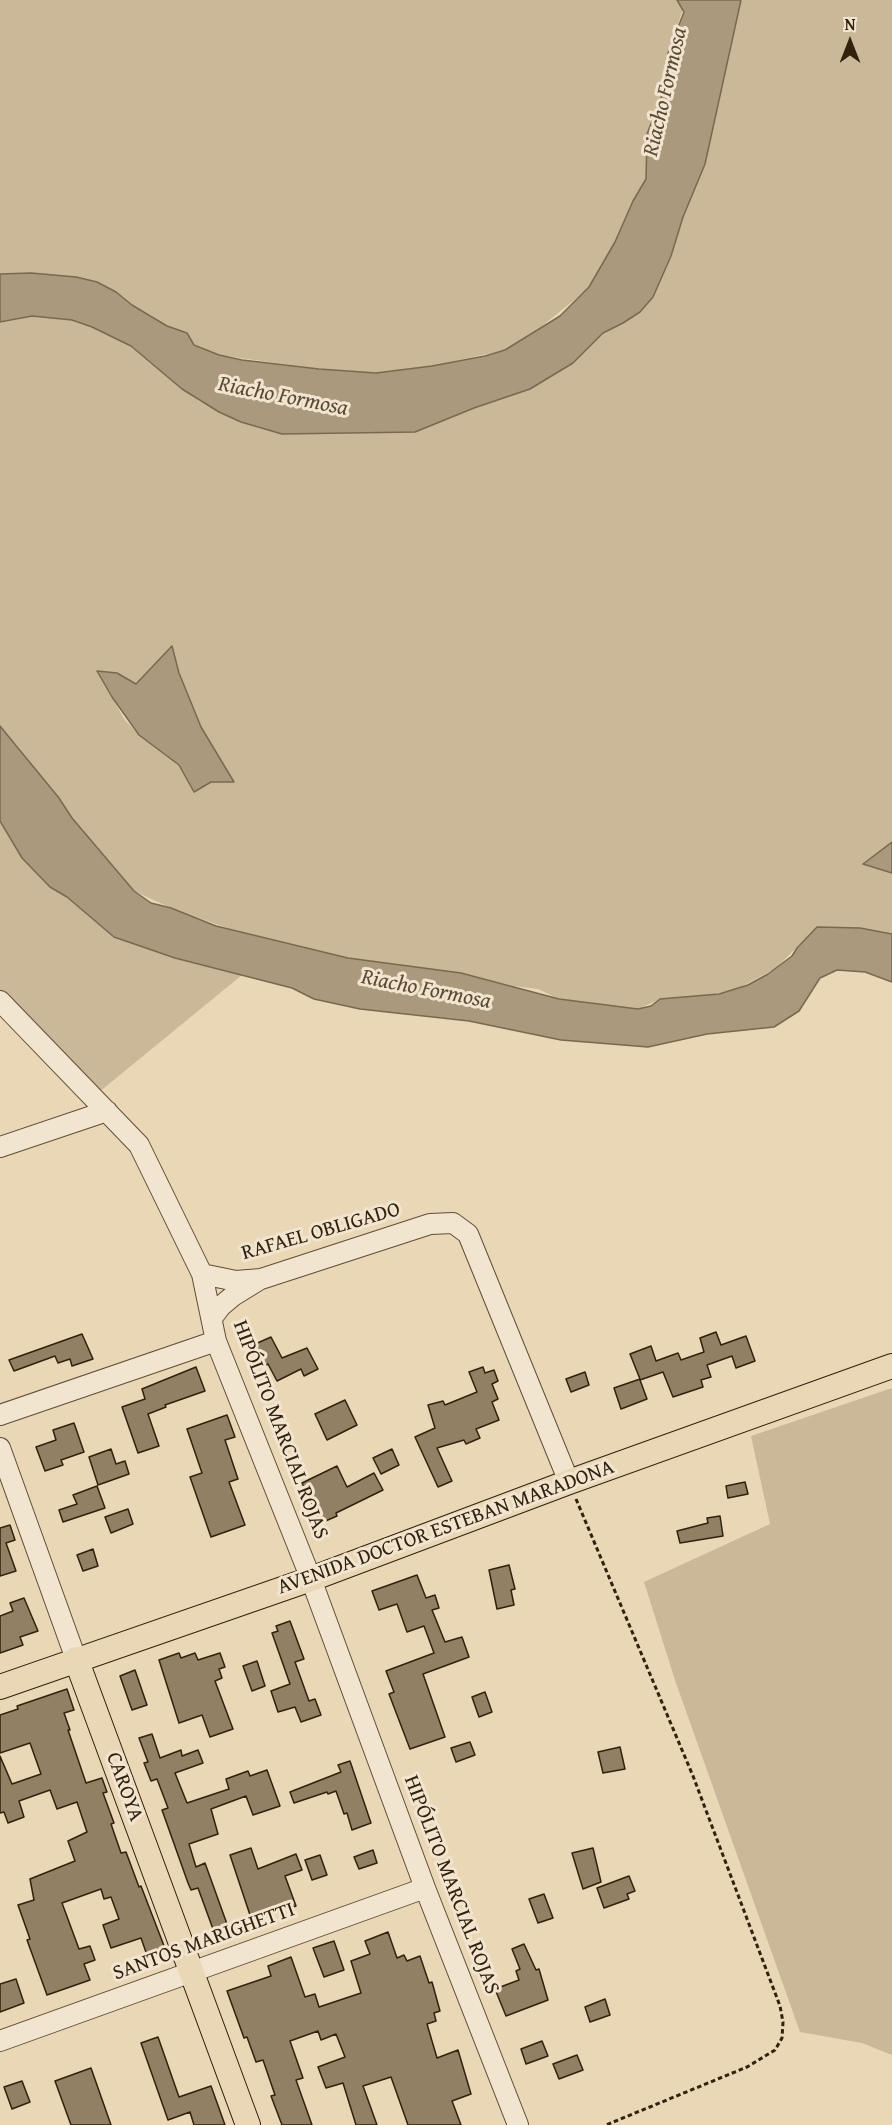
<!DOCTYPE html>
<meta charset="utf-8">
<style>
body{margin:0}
#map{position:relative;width:892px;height:2125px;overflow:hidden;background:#e9d7b5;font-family:"Gentium Book Plus",serif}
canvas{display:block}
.north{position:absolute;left:820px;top:12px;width:60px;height:60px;-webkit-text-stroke:4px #f1e5cf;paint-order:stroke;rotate:0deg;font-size:16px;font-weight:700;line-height:24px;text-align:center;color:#31210d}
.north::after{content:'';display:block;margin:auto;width:21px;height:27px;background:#31210d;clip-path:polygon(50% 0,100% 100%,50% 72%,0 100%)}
</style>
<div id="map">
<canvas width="892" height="2125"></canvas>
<div class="north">N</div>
</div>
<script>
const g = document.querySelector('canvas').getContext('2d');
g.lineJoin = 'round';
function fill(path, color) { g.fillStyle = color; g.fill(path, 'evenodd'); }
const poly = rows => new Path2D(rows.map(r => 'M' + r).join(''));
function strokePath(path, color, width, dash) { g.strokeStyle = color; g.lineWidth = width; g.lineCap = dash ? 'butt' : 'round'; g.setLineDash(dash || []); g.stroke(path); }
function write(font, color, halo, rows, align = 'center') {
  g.font = font + ' "Gentium Book Plus",serif'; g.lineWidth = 6; g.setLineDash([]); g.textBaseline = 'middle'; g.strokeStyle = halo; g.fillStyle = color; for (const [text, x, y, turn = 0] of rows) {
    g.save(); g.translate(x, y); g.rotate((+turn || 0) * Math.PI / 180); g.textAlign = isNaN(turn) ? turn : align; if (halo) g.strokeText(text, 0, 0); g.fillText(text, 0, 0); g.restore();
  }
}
const green = poly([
 [0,0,686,0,668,53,668,80,646,179,615,242,589,287,573,301,542,326,505,350,432,366,376,373,319,369,219,355,194,344,151,315,132,305,116,292,0,274],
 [741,0,892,0,892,842,863,864,892,873,892,934,817,927,776,968,739,988,710,995,660,999,638,1009,559,999,538,989,514,986,461,973,359,960,230,929,171,908,134,891,72,818,21,750,0,726,0,323,32,316,72,320,111,335,131,346,199,401,241,422,262,429,434,424,474,408,530,389,573,363,603,333,623,323,653,297,670,259,683,217,705,164],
 [172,647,179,673,201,727,234,782,211,782,194,791,179,765,139,735,124,719,98,671,117,673,136,684],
 [0,821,12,843,50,887,67,897,114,937,163,954,242,975,93,1097,0,1001],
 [892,1388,892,2055,862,2043,800,2032,676,1683,644,1582,770,1524,751,1436]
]);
const water = poly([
 [677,0,741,0,705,164,683,217,671,256,653,297,640,312,623,323,603,333,573,363,530,389,474,408,415,432,282,434,241,422,219,412,182,389,131,346,92,327,72,320,32,316,0,322,0,274,31,273,76,277,97,282,116,292,132,305,167,326,187,333,194,345,219,355,242,360,319,369,376,373,432,366,485,356,505,350,560,316,589,287,615,242,633,201,646,179,647,134,668,80,668,53,684,12,677,0],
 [172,646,179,673,201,727,234,782,211,782,194,792,179,765,139,735,112,697,97,671,117,673,136,684,172,646],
 [0,726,59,798,72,818,134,891,151,903,171,908,216,926,348,958,461,973,559,999,638,1009,651,1006,660,999,719,994,748,985,768,974,792,956,797,948,817,927,860,928,892,934,892,982,865,972,837,970,820,978,799,1011,774,1027,707,1034,648,1047,561,1040,469,1021,360,1009,314,999,292,988,175,958,114,937,67,897,50,887,22,858,0,821,0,726],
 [892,842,892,873,863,864,892,842]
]);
const building = poly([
 [716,1332,721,1345,746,1336,755,1361,736,1368,732,1356,707,1365,711,1377,701,1380,703,1387,673,1397,663,1372,640,1380,647,1399,621,1409,614,1388,640,1379,630,1354,651,1346,656,1361,678,1353,681,1360,704,1352,700,1338,716,1332],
 [82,1334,93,1359,72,1366,70,1359,58,1363,55,1356,14,1371,9,1360,82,1334],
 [271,1337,282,1358,307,1348,318,1369,304,1376,301,1369,277,1381,268,1364,263,1367,253,1345,271,1337],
 [196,1367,205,1391,165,1405,166,1407,148,1414,159,1446,138,1453,122,1407,145,1399,142,1389,196,1367],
 [483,1367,485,1373,494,1370,498,1381,492,1384,498,1399,492,1402,499,1420,476,1429,480,1438,466,1444,464,1440,437,1448,452,1481,438,1487,415,1437,435,1428,428,1405,443,1401,445,1405,477,1392,469,1372,483,1367],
 [585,1372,589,1385,571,1392,566,1379,585,1372],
 [345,1400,357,1425,327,1440,315,1414,345,1400],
 [227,1415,235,1437,225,1440,238,1479,229,1482,245,1525,211,1537,190,1477,202,1473,187,1429,227,1415],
 [74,1423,84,1452,61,1460,63,1465,45,1471,36,1447,56,1440,53,1430,74,1423],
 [111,1449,116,1464,125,1461,129,1474,98,1485,89,1457,111,1449],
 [392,1449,399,1465,381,1474,373,1458,392,1449],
 [337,1466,347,1487,374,1473,383,1490,336,1513,337,1516,321,1523,302,1483,337,1466],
 [745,1482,748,1494,728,1498,726,1486,745,1482],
 [97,1486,105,1508,63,1522,59,1510,77,1504,73,1495,97,1486],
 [128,1509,133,1524,111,1533,105,1517,128,1509],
 [720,1516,723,1536,680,1543,677,1531,708,1523,707,1518,720,1516],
 [10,1525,15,1540,6,1543,16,1571,0,1576,0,1528,10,1525],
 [93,1549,98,1566,83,1571,77,1555,93,1549],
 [509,1565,515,1589,511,1590,514,1605,497,1609,489,1570,509,1565],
 [417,1575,426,1598,435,1595,439,1608,432,1610,445,1642,462,1637,469,1657,423,1674,445,1737,410,1749,389,1694,394,1692,386,1671,434,1653,424,1626,407,1632,397,1604,379,1610,372,1591,417,1575],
 [24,1598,38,1631,20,1637,23,1645,0,1653,0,1616,13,1611,10,1603,24,1598],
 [290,1621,304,1659,295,1662,309,1701,315,1699,321,1715,301,1722,295,1707,278,1712,271,1691,290,1684,272,1633,278,1631,276,1626,290,1621],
 [179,1653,181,1658,195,1653,198,1660,220,1653,225,1667,219,1669,222,1678,215,1681,233,1729,210,1737,202,1715,179,1723,159,1660,179,1653],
 [257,1661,265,1686,252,1691,243,1666,257,1661],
 [135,1670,147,1705,132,1710,120,1676,135,1670],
 [67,1689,74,1710,64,1713,70,1730,68,1730,86,1783,102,1778,107,1792,103,1793,114,1823,111,1824,121,1853,126,1852,139,1887,141,1886,166,1951,148,1958,141,1938,111,1948,103,1925,119,1919,111,1897,104,1899,101,1889,62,1903,79,1949,90,1946,95,1960,84,1964,90,1980,47,1995,27,1940,30,1939,18,1905,34,1900,30,1879,75,1861,68,1841,87,1832,77,1802,57,1809,50,1790,19,1801,24,1817,8,1823,4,1812,0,1813,0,1756,12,1784,41,1774,30,1743,0,1753,0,1715,18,1709,17,1706,67,1689],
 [485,1692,492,1712,479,1717,472,1697,485,1692],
 [152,1734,160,1758,181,1750,182,1756,198,1750,203,1763,175,1773,187,1803,229,1789,226,1779,248,1771,250,1776,267,1770,280,1806,253,1815,246,1796,211,1809,218,1834,189,1844,196,1867,205,1863,227,1924,213,1929,198,1888,191,1890,188,1883,162,1810,168,1808,157,1779,151,1781,144,1763,148,1762,139,1738,152,1734],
 [470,1742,475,1755,456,1762,451,1748,470,1742],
 [620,1747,625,1769,603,1773,598,1752,620,1747],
 [350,1761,371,1823,352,1830,347,1813,344,1814,336,1791,328,1794,327,1792,294,1803,290,1792,341,1772,338,1765,350,1761],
 [251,1848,258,1869,296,1854,302,1870,285,1876,296,1906,252,1921,230,1855,251,1848],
 [593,1848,601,1882,583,1889,572,1853,593,1848],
 [373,1850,377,1863,359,1869,354,1857,373,1850],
 [320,1855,327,1875,312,1880,305,1860,320,1855],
 [629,1876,635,1891,627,1894,629,1899,604,1908,597,1888,629,1876],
 [544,1894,553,1918,538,1923,529,1899,544,1894],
 [388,1932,397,1958,404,1955,407,1961,420,1956,429,1983,432,1982,440,2011,434,2013,436,2021,427,2024,437,2058,458,2050,471,2094,452,2101,461,2125,408,2125,391,2077,363,2086,377,2125,356,2125,343,2083,326,2088,318,2067,345,2057,336,2034,321,2040,318,2031,290,2041,303,2078,296,2080,312,2125,282,2125,271,2096,275,2095,263,2060,256,2062,247,2037,244,2038,227,1991,271,1976,268,1966,291,1957,305,1997,315,1994,319,2007,361,1993,351,1961,370,1954,365,1941,388,1932],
 [334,1941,344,1970,324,1977,313,1948,334,1941],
 [524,1944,536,1970,539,1969,548,2000,506,2016,495,1989,519,1980,516,1971,520,1969,512,1949,524,1944],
 [16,1979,24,2003,0,2012,0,1984,16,1979],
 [605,1999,610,2015,590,2022,585,2007,605,1999],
 [158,2037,179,2097,211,2086,225,2125,194,2125,190,2112,168,2120,141,2043,158,2037],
 [542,2041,548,2056,526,2064,521,2049,542,2041],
 [577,2055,583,2070,559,2079,553,2064,577,2055],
 [91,2068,111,2125,71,2125,55,2081,91,2068],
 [22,2081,30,2102,12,2109,4,2087,22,2081]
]);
const path = poly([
 [576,1499,693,1776,780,2006,783,2022,782,2038,775,2050,747,2067,606,2125]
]);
const minor = poly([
 [0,1001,139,1145,202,1274,216,1341,311,1579,425,1888,518,2125],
 [0,1147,107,1111],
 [202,1274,236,1281,261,1279,430,1224,453,1223,468,1234,569,1482],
 [212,1318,221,1306,233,1296,259,1280],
 [0,1415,216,1341],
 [0,1448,76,1659],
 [0,2041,425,1888]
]);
const major = poly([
 [76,1659,248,2125],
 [0,1687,311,1579,569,1482,892,1366]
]);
const streetNames = [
 ["RAFAEL OBLIGADO",321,1232,-16],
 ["HIPÓLITO MARCIAL ROJAS",280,1430,69],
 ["AVENIDA DOCTOR ESTEBAN MARADONA",446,1528,-20],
 ["CAROYA",124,1787,70],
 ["HIPÓLITO MARCIAL ROJAS",451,1885,69],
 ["SANTOS MARIGHETTI",204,1942,-20]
];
const waterNames = [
 ["Riacho Formosa",666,92,-77],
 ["Riacho Formosa",283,397,11],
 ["Riacho Formosa",426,990,11]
];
fill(green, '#cab898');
fill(water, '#aa997c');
strokePath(water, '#7a6950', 1.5);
fill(building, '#918064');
strokePath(building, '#31210d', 1.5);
strokePath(minor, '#5f4e37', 22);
strokePath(major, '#31210d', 26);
strokePath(path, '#31210d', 3, [4.5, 3]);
strokePath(minor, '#f1e5cf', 20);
strokePath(major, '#e9d7b5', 24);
write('21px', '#31210d', '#f1e5cf', streetNames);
write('italic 22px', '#5b4b34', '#f1e5cf', waterNames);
</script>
